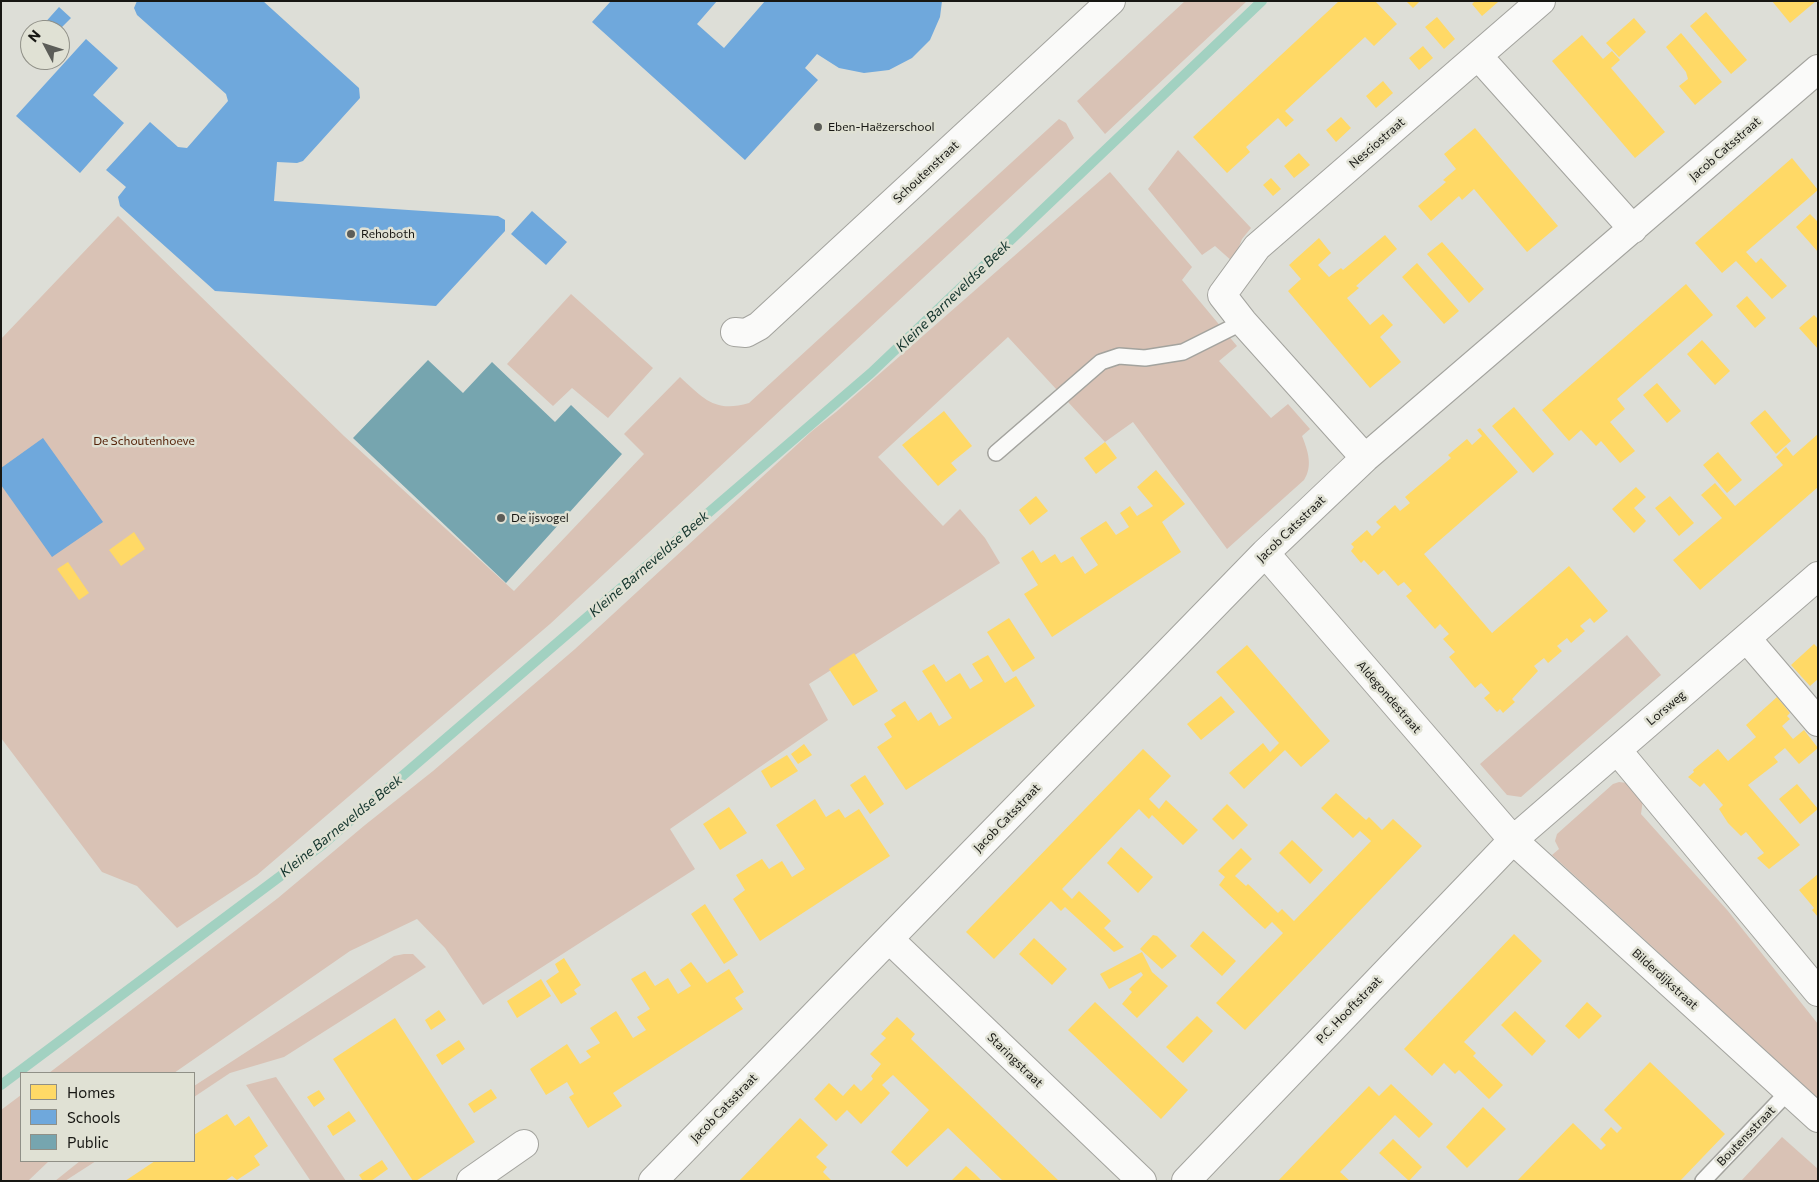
<!DOCTYPE html>
<html>
<head>
<meta charset="utf-8">
<style>
	body { margin:0 }
	#map { position:relative; width:1819px; height:1182px; overflow:hidden; background:#ddded7; font-family:Commissioner,sans-serif }
	canvas { display:block }
	.frame { position:absolute; inset:0; border:2px solid #171713; pointer-events:none }
	.legend { position:absolute; left:20px; top:1072px; width:175px; height:90px; box-sizing:border-box; background:#e0e1d4; border:1px solid #909087; margin:0; padding:6px 9px; list-style:none; font-size:15px; color:#171713 }
	.legend li { display:flex; align-items:center; gap:10px; height:25px }
	.legend b { width:25px; border:1px solid #909087 }
	.north { position:absolute; left:20px; top:20px; width:50px; height:50px; box-sizing:border-box; background:#e0e1d4; border:1px solid #909087; border-radius:50%; rotate:310deg; font-size:14px; font-weight:700; line-height:20px; text-align:center; color:#171713 }
	.north::after { content:''; display:block; margin:auto; width:18px; height:22px; background:#5c5d58; clip-path:polygon(50% 0,100% 100%,50% 72%,0 100%) }
</style>
</head>
<body>
<div id="map">
<canvas width="1819" height="1182"></canvas>
<div class="frame"></div>
<ul class="legend">
<li><b style="height:14px;background:#ffd966"></b>Homes</li>
<li><b style="height:14px;background:#6fa8dc"></b>Schools</li>
<li><b style="height:14px;background:#76a5af"></b>Public</li>
</ul>
<div class="north">N</div>
</div>
<script>
const g = document.querySelector('canvas').getContext('2d');
g.lineJoin = 'round';
function paint(path, color) { g.fillStyle = color; g.fill(path, 'evenodd'); }
function strokePath(path, color, width, dash) { g.strokeStyle = color; g.lineWidth = width; g.lineCap = dash ? 'butt' : 'round'; g.setLineDash(dash || []); g.stroke(path); }
function write(font, color, halo, rows, align = 'center') {
  g.font = font + ' Commissioner,sans-serif'; g.lineWidth = 5; g.setLineDash([]); g.textBaseline = 'middle'; g.strokeStyle = halo; g.fillStyle = color; for (const [text, x, y, turn = 0] of rows) {
    g.save(); g.translate(x, y); g.rotate((+turn || 0) * Math.PI / 180); g.textAlign = isNaN(turn) ? turn : align; if (halo) g.strokeText(text, 0, 0); g.fillText(text, 0, 0); g.restore();
  }
}
const green = new Path2D(`
	M1185,1h62l-142,133 -28,-33z
	M1059,119l7,4 8,15 -524,486 -293,251 -80,53 -40,-42 -35,-14 -101,-134v-399l117,-123 226,220 170,155 130,-137 -20,-20 56,-57c24,22 35,36 69,26z
	M1178,150l73,78 -9,11 -9,23 -18,-16 -13,9 -54,-66z
	M1110,172l82,95 -10,13 55,66 -18,15 52,57 17,-14 22,25 -8,7c6,15 11,30 2,44l-77,69 -94,-127 -28,20 -97,-105 -130,120 65,69 17,-17 25,29 15,25 -191,121 19,36 -158,109 25,40 -212,136 -38,-57 -28,-29 -67,32 -176,122h-125l229,-175 87,-73 68,-54 142,-122 237,-218 24,-19z
	M571,294l82,74 -45,50 -36,-30 -19,18 -46,-42z
	M1627,635l34,40 -140,122 -14,-2 -27,-31z
	M1619,782l8,1 16,16 -2,15 87,97 90,113v74l-266,-243 7,-6 -4,-8 2,-7 56,-50z
	M404,954h9l13,13 -142,90 -54,16 -36,24v-11l200,-130z
	M276,1077l70,104 -36,-1 -64,-95z
	M21,1095v66h28l-21,20h-27v-71z
	M1782,1137l36,32v12h-77z
	M80,1161h16l-31,20h-10z`);
const homes = new Path2D(`
	M1339,1h36l22,23 -23,22 -9,-9 -80,74 9,9 -8,7 -8,-9 -32,29 4,5 -23,21 -34,-36z
	M1406,1h14l-7,7z
	M1475,1h22l1,1 -16,14 -10,-12z
	M1772,1h44l-26,22z
	M1706,12l41,48 -16,14 -41,-48z
	M1437,17l18,22 -11,10 -19,-22z
	M1634,18l12,14 -27,25 -13,-14z
	M1681,33l41,49 -27,23 -16,-19 9,-7 -2,-7 -20,-25z
	M1582,35l21,24 9,-8 8,9 -9,8 54,64 -30,26 -83,-97z
	M1423,46l10,12 -14,12 -10,-12z
	M1383,81l10,12 -17,15 -10,-12z
	M1341,117l10,11 -15,14 -10,-12z
	M1475,128l83,98 -31,26 -53,-63 -12,11 -3,-4 -28,25 -13,-15 28,-24 -3,-2 13,-11 -12,-15z
	M1299,153l11,12 -16,13 -10,-12z
	M1792,158l26,32 -72,62 10,11 5,-5 26,28 -15,13 -36,-38 -14,12 -27,-30z
	M1271,178l10,11 -8,7 -10,-11z
	M1810,214l8,8v30l-22,-25z
	M1385,235l12,14 -41,37 3,2 -12,10 23,27 13,-11 10,11 -13,12 21,25 -31,26 -82,-97 13,-12 -12,-14 30,-27 12,15 -13,12 11,12 12,-9 2,2z
	M1442,242l42,47 -15,14 -42,-49z
	M1417,263l42,48 -15,13 -42,-47z
	M1686,284l27,31 -96,84 8,10 -15,13 25,29 -15,12 -19,-22 -5,5 -15,-16 -12,11 -27,-31z
	M1747,296l19,22 -11,10 -19,-22z
	M1814,315l4,4v30l-19,-21z
	M1702,340l28,31 -15,14 -28,-31z
	M1657,383l24,28 -14,12 -24,-28z
	M1514,407l40,47 -21,19 -41,-47z
	M1765,410l26,31 -15,13 -26,-31z
	M944,411l28,35 -21,17 6,7 -19,16 -36,-41z
	M1480,428l38,44 -94,82 68,79 77,-67 39,45 -14,12 -4,-5 -10,8 5,5 -14,12 -4,-5 -10,8 5,5 -14,12 -4,-5 -10,8 4,5 -26,28 3,3 -12,11 -3,-4 -3,3 -13,-14 6,-5 -9,-10 -6,5 -26,-31 6,-5 -12,-13 6,-5 -9,-10 -5,5 -29,-33 6,-5 -8,-9 -6,4 -14,-16 -6,5 -14,-15 -3,3 -10,-12 3,-4 -3,-3 16,-14 5,6 9,-9 -5,-5 19,-17 5,6 10,-8 -5,-6 46,-39 -3,-3 19,-16 5,6 10,-9 -5,-6z
	M1818,434v53l-118,103 -27,-30 49,-42 -21,-23 14,-12 20,23 48,-41 -7,-8 10,-10 7,9z
	M1105,442l12,16 -21,16 -12,-16z
	M1718,452l24,28 -15,13 -24,-28z
	M1156,470l29,34 -23,18 19,30 -129,85 -28,-43 14,-9 -17,-27 12,-8 8,13 14,-9 6,9 12,-7 12,18 13,-9 -18,-27 26,-17 10,14 13,-8 -9,-14 10,-7 7,10 16,-10 -16,-19z
	M1636,487l10,10 -12,11 12,13 -12,12 -22,-24z
	M1036,496l12,15 -18,14 -11,-15z
	M1670,496l24,27 -15,13 -24,-28z
	M134,532l11,17 -24,17 -12,-16z
	M68,562l21,31 -10,7 -22,-31z
	M1009,618l26,40 -22,14 -26,-40z
	M1814,644l4,4v31l-8,7 -19,-21z
	M1247,645l83,96 -29,26 -16,-17 -41,39 -15,-16 34,-30 7,9 9,-9 -63,-71z
	M854,653l24,38 -25,15 -24,-37z
	M988,655l17,28 11,-7 19,30 -129,84 -29,-43 15,-10 -8,-13 12,-8 -5,-6 14,-9 13,20 13,-9 8,14 13,-8 -30,-47 12,-7 12,18 14,-9 10,16 13,-8 -11,-17z
	M1221,696l14,16 -34,28 -14,-16z
	M1777,697l13,16 -3,3 3,3 -8,7 11,13 11,-9 14,18 -19,16 -14,-16 -11,9 4,5 -30,23 52,60 -31,24 -12,-11 7,-5 -18,-21 -5,4 -13,-13 -9,-14 4,-4 -19,-22 -4,4 -12,-10 6,-5 -1,-2 25,-21 10,12 28,-24 -10,-12z
	M804,744l8,11 -14,9 -7,-10z
	M1143,749l28,27 -22,23 10,10 7,-9 32,30 -15,15 -31,-30 -3,4 -10,-10 -77,80 10,10 7,-8 32,30 -7,7 20,19 -10,5 -49,-45 -4,4 -10,-10 -57,58 -28,-27z
	M787,755l11,16 -27,17 -10,-17z
	M865,775l19,29 -14,10 -20,-29z
	M1797,784l21,25 -18,15 -21,-25z
	M1336,793l30,27 3,-3 13,13 11,-11 29,27 -177,184 -29,-27 67,-70 -11,-11 -7,7 -16,-15 -30,-29 6,-8 -7,-6 23,-23 11,11 -17,17 11,10 2,-2 30,29 4,-4 12,12 77,-80 -11,-10 -7,7 -32,-30z
	M815,799l11,18 13,-8 6,9 14,-9 31,47 -130,85 -27,-42 12,-9 -9,-15 26,-16 7,10 13,-8 10,16 13,-8 -29,-44z
	M1227,804l21,21 -15,15 -21,-21z
	M729,807l18,26 -27,17 -17,-26z
	M1292,840l31,30 -13,14 -31,-31z
	M1121,847l32,30 -15,16 -31,-30z
	M1818,874v43l-6,-7 2,-2 -15,-18z
	M705,904l33,51 -14,9 -33,-50z
	M1203,931l33,30 -14,15 -32,-30z
	M1514,934l28,27 -78,81 12,11 -3,3 30,29 -14,14 -30,-29 -4,4 -11,-11 -12,13 -28,-27z
	M1153,935l4,1 20,20 -15,13 -22,-20z
	M1034,938l33,31 -15,16 -33,-31z
	M1142,952l10,20 16,14 -31,32 -15,-14 10,-12 -3,-3 14,-14 -2,-3 -32,17 -9,-15z
	M564,958l17,27 -7,5 3,4 -16,10 -15,-23 13,-9 -4,-8z
	M691,962l16,21 22,-14 15,23 -9,6 8,11 -130,84 9,13 -34,22 -19,-31 5,-3 -7,-12 -21,13 -16,-26 37,-25 13,20 11,-7 -5,-6 14,-8 -10,-15 26,-17 17,27 13,-8 -9,-13 13,-8 -19,-30 14,-8 10,15 13,-8 10,16 13,-8 -11,-16z
	M541,979l10,17 -34,22 -10,-17z
	M1095,1002l93,88 -27,29 -93,-89z
	M1587,1002l15,14 -23,23 -14,-13z
	M439,1010l7,10 -15,10 -6,-10z
	M1515,1011l31,30 -14,15 -31,-31z
	M1197,1016l16,15 -30,32 -17,-16z
	M897,1017l18,17 -4,5 148,142h-56l-55,-53 -41,39 -16,-15 38,-42 -36,-35 -11,10 8,8 -29,31 -14,-14 -11,11 -22,-22 15,-16 14,13 11,-12 7,7 12,-12 -2,-3 10,-12 -11,-10 16,-16 -5,-4z
	M395,1018l80,124 -59,39h-3l-80,-122z
	M459,1040l6,9 -23,16 -6,-10z
	M1650,1062l75,72 -45,47h-163l56,-58 28,27 5,-5 -6,-6 11,-12 6,6 5,-5 -18,-18z
	M1391,1084l42,40 -14,14 -24,-23 -55,57 10,9h-72l91,-95 10,10z
	M491,1089l6,9 -23,15 -6,-9z
	M319,1090l6,9 -11,8 -7,-10z
	M1483,1107l23,22 -39,39 -21,-21z
	M349,1111l7,10 -23,15 -6,-10z
	M227,1114l8,12 14,-10 19,30 -14,10 6,9 -23,15 -5,-4 -7,5h-100l30,-20h39v-26z
	M800,1118l28,27 -12,12 11,10 -4,5 9,9h-93z
	M1393,1139l29,28 -13,14 -30,-28z
	M382,1160l6,9 -17,12h-8l-4,-6z
	M966,1166l8,7 8,8h-31z`);
const schools = new Path2D(`
	M137,1h126l96,87 1,10 -57,63 -6,2 -20,-1 -3,39 224,15 7,4v11l-69,75 -221,-15 -95,-85 -2,-9 8,-10 -20,-17 44,-48 28,25 9,1 41,-47 -2,-7 -89,-79 -3,-7z
	M611,1h106l-20,23 27,24 41,-47h177l-2,16 -10,23 -18,18 -23,12 -25,3 -25,-5 -22,-14 -12,14 13,12 -73,80 -153,-138z
	M59,7l12,11 -12,12h-13l-4,-4z
	M86,39l32,29 -25,27 31,28 -44,50 -64,-57z
	M532,211l35,31 -21,23 -35,-31z
	M43,438l60,84 -51,35 -51,-72v-17z`);
const public = new Path2D(`
	M428,360l35,33 29,-31 63,60 16,-17 51,49 -116,129 -153,-145z`);
const stream = new Path2D(`
	M1,1085l321,-240 549,-472 391,-372`);
const lane = new Path2D(`
	M996,453l105,-91 18,-6 26,2 38,-6 60,-30
	M1703,1181l85,-89`);
const street = new Path2D(`
	M1478,56l155,173
	M735,332l11,1 13,-7 352,-325
	M1365,458l-122,-136 -21,-27 35,-48 284,-246
	M1265,553l248,287 305,278
	M1747,639l71,83
	M1617,750l201,242
	M889,939l253,242
	M471,1181l53,-37
	M653,1181l612,-628 100,-95 453,-389
	M1186,1181l327,-341 305,-264`);
const markers = [
	[818,127,5,"#5c5d58"],
	[351,234,5,"#5c5d58"],
	[501,518,5,"#5c5d58"]
];
const poiNames = [
	["Eben-Haëzerschool",828,127],
	["Rehoboth",361,234],
	["De ijsvogel",511,518]
];
const streetNames = [
	["Nesciostraat",1377,143,-41],
	["Jacob Catsstraat",1725,149,-41],
	["Schoutenstraat",926,172,-43],
	["Jacob Catsstraat",1291,529,-44],
	["Aldegondestraat",1389,697,49],
	["Lorsweg",1666,708,-40],
	["Jacob Catsstraat",1007,818,-46],
	["Bilderdijkstraat",1665,979,42],
	["P.C. Hooftstraat",1349,1010,-46],
	["Staringstraat",1015,1060,44],
	["Jacob Catsstraat",724,1108,-46],
	["Boutensstraat",1746,1136,-46]
];
const parkNames = [
	["De Schoutenhoeve",144,441]
];
const waterNames = [
	["Kleine Barneveldse Beek",953,296,-44],
	["Kleine Barneveldse Beek",649,564,-41],
	["Kleine Barneveldse Beek",341,826,-39]
];
paint(green, '#d9c2b5');
paint(homes, '#ffd966');
paint(schools, '#6fa8dc');
paint(public, '#76a5af');
strokePath(stream, '#a2d1c1', 10);
strokePath(lane, '#a3a39e', 18);
strokePath(street, '#a3a39e', 30);
strokePath(lane, '#fafaf9', 15);
strokePath(street, '#fafaf9', 28);
for (const [x, y, r, color] of markers) { const dot = new Path2D(); dot.arc(x, y, r, 0, 2 * Math.PI); g.fillStyle = color; g.fill(dot); strokePath(dot, '#e0e1d4', 2); }
write('12px', '#171713', '#e0e1d4', poiNames, 'left');
write('12px', '#171713', '#e0e1d4', streetNames);
write('12px', '#552309', '#e0e1d4', parkNames);
write('italic 14px', '#14352d', '#e0e1d4', waterNames);
</script>
</body>
</html>
